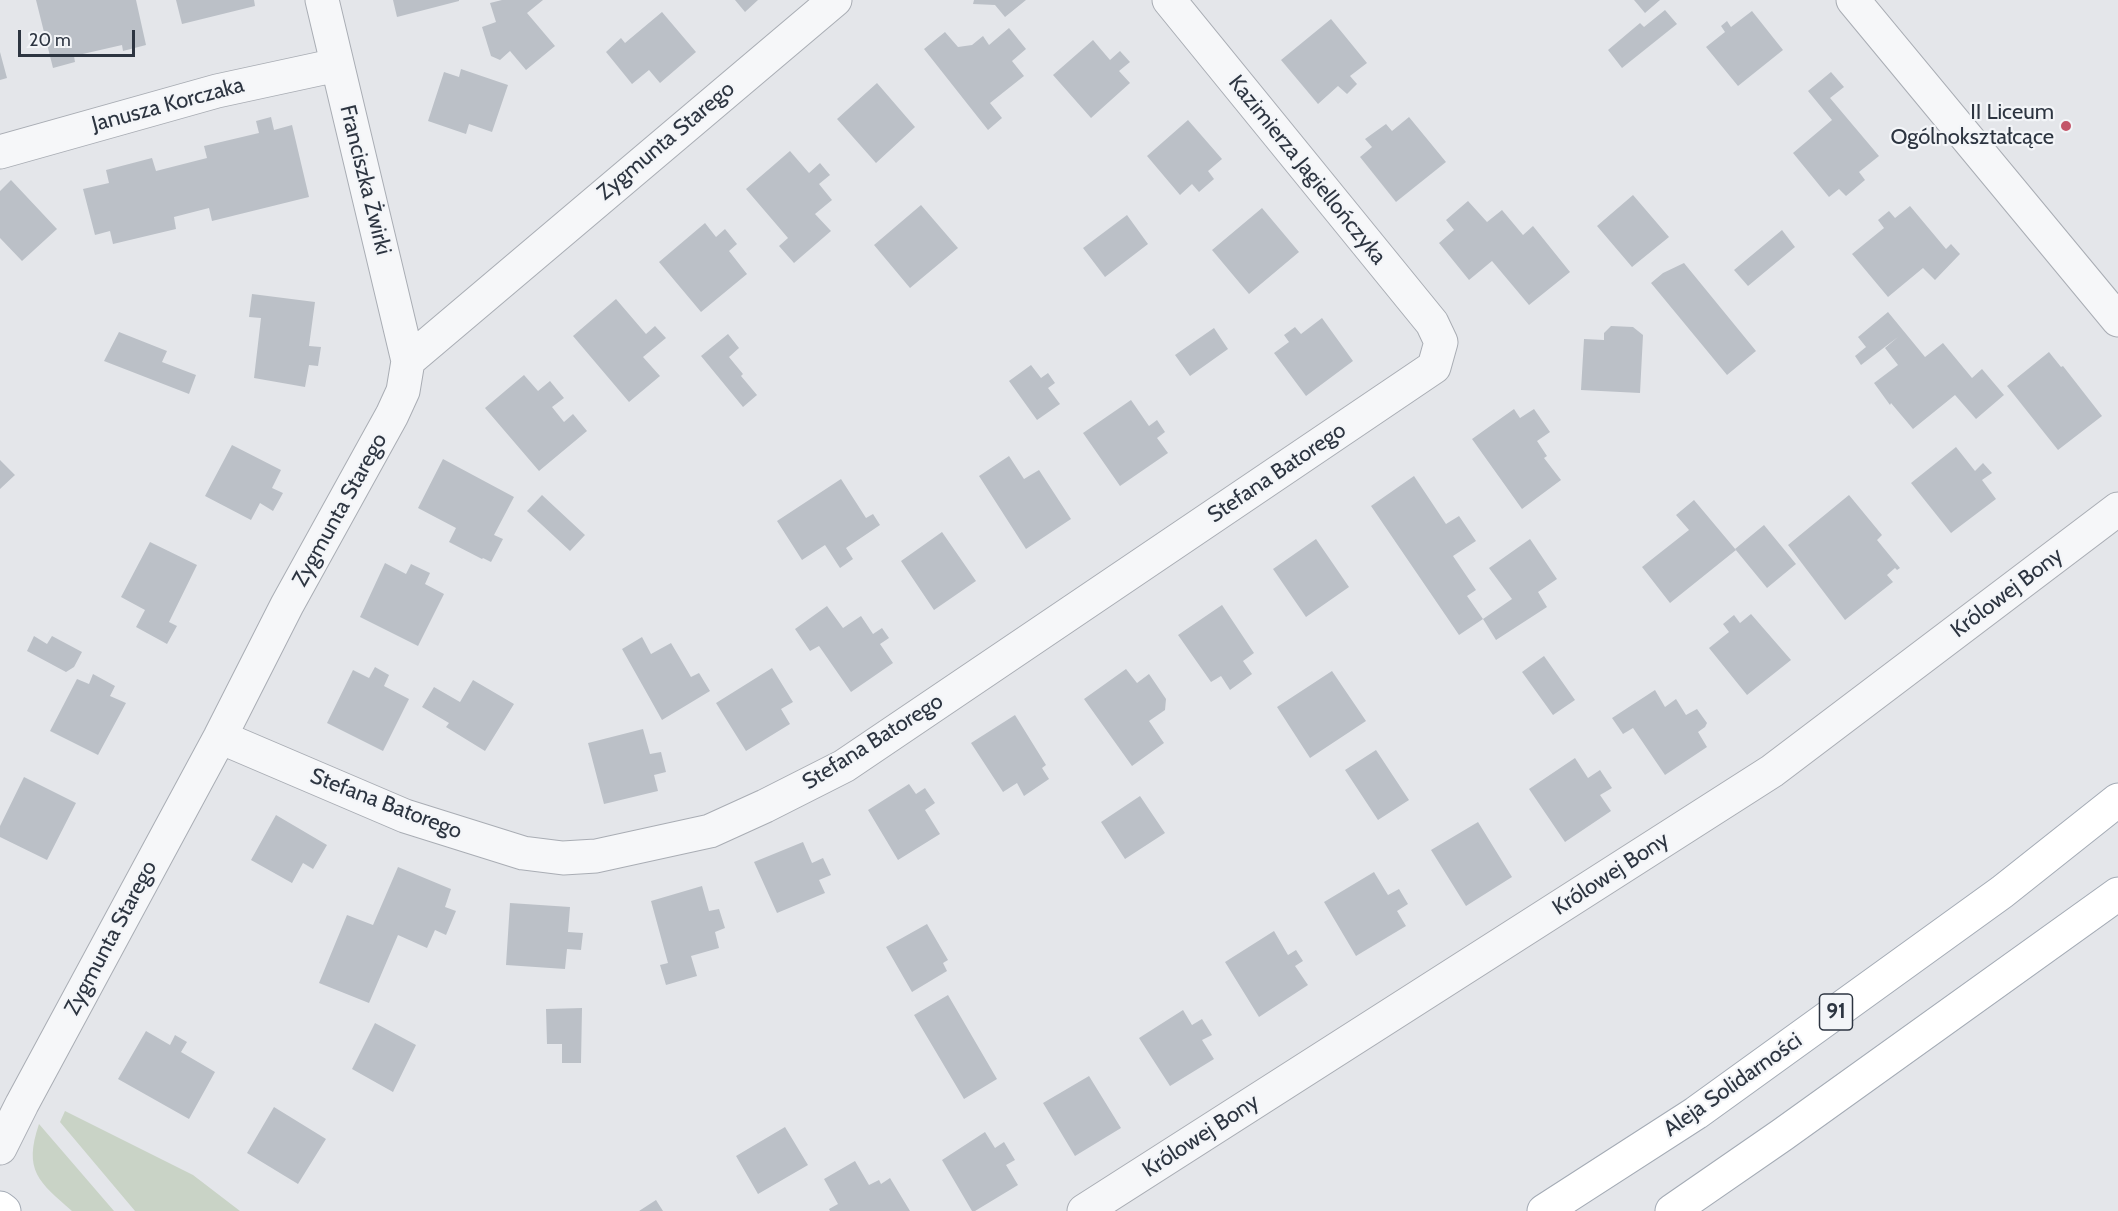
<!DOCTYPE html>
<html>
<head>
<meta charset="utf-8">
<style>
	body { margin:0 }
	#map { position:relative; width:2118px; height:1211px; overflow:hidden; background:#e4e6ea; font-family:Cabin,sans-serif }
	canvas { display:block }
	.scale { position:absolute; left:18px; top:30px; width:117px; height:27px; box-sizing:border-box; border:3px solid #2d3541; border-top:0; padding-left:8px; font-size:18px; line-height:21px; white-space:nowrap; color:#2d3541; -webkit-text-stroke:4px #f3f5f8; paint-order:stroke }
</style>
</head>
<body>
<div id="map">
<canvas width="2118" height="1211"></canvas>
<div class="scale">20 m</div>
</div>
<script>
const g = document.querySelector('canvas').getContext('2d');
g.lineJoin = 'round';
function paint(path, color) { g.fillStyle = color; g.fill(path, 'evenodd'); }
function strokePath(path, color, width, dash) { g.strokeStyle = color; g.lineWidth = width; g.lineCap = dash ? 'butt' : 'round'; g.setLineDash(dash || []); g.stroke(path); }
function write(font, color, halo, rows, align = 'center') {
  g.font = font + ' Cabin,sans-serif'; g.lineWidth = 4.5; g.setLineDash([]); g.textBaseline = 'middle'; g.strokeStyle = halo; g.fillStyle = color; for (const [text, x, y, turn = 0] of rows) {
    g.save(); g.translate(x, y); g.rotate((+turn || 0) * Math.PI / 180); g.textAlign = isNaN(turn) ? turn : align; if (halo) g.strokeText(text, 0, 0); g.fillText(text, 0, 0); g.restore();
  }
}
const green = new Path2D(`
	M65,1111l128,64 47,36h-105l-75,-89z
	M39,1124l75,87h-42c-33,-29 -49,-40 -33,-87z`);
const building = new Path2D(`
	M36,0h100l10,45 -23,6 -1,-6 -48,11 1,6 -22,6z
	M176,0h78l1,6 -73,18z
	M393,0h66v1l-62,16z
	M502,0h41l-16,13 28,33 -29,24 -16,-19 -10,9 -9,-4 -9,-29 14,-5 -6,-19z
	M735,0h23l-13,12z
	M974,0h52l-21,17 -10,-12 -22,-1z
	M1634,0h26l-15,13z
	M1665,10l12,14 -55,44 -14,-18 32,-27 4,4z
	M1752,11l31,39 -45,36 -32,-39 19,-15 -4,-6 6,-5 4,6z
	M662,12l34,40 -36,31 -11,-13 -17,14 -26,-32 15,-14 4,5z
	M1331,19l36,44 -17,13 7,8 -10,10 -9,-8 -20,18 -37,-44z
	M1009,28l17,21 -14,12 12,15 -34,27 12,15 -14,12 -64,-81 21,-17 13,15 14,-2 11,-9 6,9z
	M1093,40l17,20 10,-9 10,11 -11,9 11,12 -39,35 -38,-43z
	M0,52l7,26 -7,2z
	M461,69l47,16 -16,47 -23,-8 -3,10 -38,-13 16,-49 15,5z
	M1831,72l13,15 -14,11 49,58 -20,16 6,8 -19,16 -7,-7 -10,8 -36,-44 39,-33 -24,-29z
	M877,83l38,44 -39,36 -39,-44z
	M271,117l3,13 18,-5 17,72 -97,24 -3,-13 -35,9 2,12 -63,15 -3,-13 -15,4 -12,-46 26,-6 -3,-13 46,-12 4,13 51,-13 -3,-12 55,-13 -3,-12z
	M1409,117l37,45 -50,40 -36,-45 12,-10 -7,-8 21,-15 6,7z
	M1188,120l34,39 -14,12 6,8 -15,13 -7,-8 -12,11 -33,-39z
	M790,151l19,22 11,-10 10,12 -11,9 13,16 -17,14 16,17 -37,32 -15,-17 9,-8 -42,-49z
	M11,180l46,49 -35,32 -22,-23v-47z
	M1633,195l36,42 -37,30 -35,-41z
	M1468,201l19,21 15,-12 21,25 10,-9 37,46 -41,33 -37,-44 -23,19 -30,-37 15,-13 -8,-10z
	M921,205l37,43 -48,40 -36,-43z
	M1910,206l36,43 5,-5 9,10 -25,26 -12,-12 -35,29 -36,-43 32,-26 -6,-8 11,-9 6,7z
	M1262,208l37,44 -50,42 -37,-44z
	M1127,215l21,29 -43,33 -22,-29z
	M705,223l11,14 9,-8 12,15 -8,7 18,23 -46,38 -42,-50z
	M1782,230l13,17 -47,39 -14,-16z
	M1684,263l72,88 -29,24 -76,-92 12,-10z
	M252,294l63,8 -6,44 12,1 -3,19 -9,-1 -4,22 -51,-9 7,-60 -12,-1z
	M616,299l30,35 9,-8 11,12 -23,19 17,19 -31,26 -56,-66z
	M1888,312l37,45 18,-14 29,35 10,-9 22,26 -28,24 -21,-24 -42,34 -22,-26 -1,2 -16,-22 24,-18 -13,-17 13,-11 -37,28 -6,-9 11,-9 -8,-10z
	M1322,318l31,43 -47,35 -32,-43 15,-11 -5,-7 11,-8 6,7z
	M1611,326l22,1 10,8 -3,58 -59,-3 3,-51 20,1v-7z
	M1214,328l14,21 -38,27 -15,-21z
	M119,332l48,19 -5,11 34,13 -7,19 -85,-33z
	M728,334l11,14 -10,9 14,17 -2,2 16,19 -14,12 -42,-51z
	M2049,352l12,15 2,-1 39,50 -44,34 -51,-64z
	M1031,365l10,13 7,-5 7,10 -7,5 12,16 -23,16 -28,-39z
	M524,375l14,16 12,-10 14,17 -12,9 12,15 9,-8 14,17 -48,40 -54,-63z
	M1131,400l18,26 8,-6 8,12 -8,6 11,15 -48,33 -37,-53z
	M1514,409l6,9 14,-9 16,23 -13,9 10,15 -3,2 17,22 -39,29 -50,-70z
	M232,445l49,25 -9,18 11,5 -10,18 -13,-8 -9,17 -46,-24z
	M1956,447l19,24 8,-8 9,10 -10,7 14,19 -45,34 -40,-50z
	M1009,456l15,23 15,-9 32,49 -45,30 -47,-73z
	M443,459l71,38 -20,38 9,4 -12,23 -8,-4 -1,1 -33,-17 7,-14 -38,-20z
	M0,460l15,15 -15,14z
	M1414,476l32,48 13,-8 17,25 -23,15 23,34 -9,6 16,23 29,-20 -23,-31 41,-29 27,40 -19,13 9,15 -51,33 -13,-21 -24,16 -88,-129z
	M841,479l25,39 7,-4 7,11 -34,23 7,11 -13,9 -15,-23 -23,15 -25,-39z
	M542,495l43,40 -15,16 -43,-40z
	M1849,495l33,40 -5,5 23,28 -3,2 -2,-2 -8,7 6,7 -48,38 -57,-75z
	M1694,500l42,50 -66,53 -28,-36 47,-37 -13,-15z
	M1764,525l32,39 -29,24 -32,-39z
	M942,532l34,49 -42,29 -33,-49z
	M1316,539l33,48 -43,30 -33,-48z
	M150,542l47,23 -28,57 8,4 -10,18 -31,-17 9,-17 -24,-13z
	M385,563l21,11 5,-10 19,9 -5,11 19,10 -26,52 -58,-29z
	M1222,605l32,48 -11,8 9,13 -22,16 -9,-14 -10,6 -33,-47z
	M827,606l16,22 18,-12 12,18 9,-6 7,10 -9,6 13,19 -42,29 -32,-46 -9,5 -15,-22z
	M1751,614l40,46 -44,35 -38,-47 20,-16 -6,-8 11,-9 6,8z
	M34,636l13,8 5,-8 30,16 -8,15 -8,5 -39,-21z
	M642,637l9,17 20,-11 20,34 8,-4 11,18 -48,29 -40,-71z
	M1544,656l31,44 -22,15 -31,-43z
	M375,667l14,8 -5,11 25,13 -26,52 -56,-28 26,-53 16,8z
	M772,668l21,34 -12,7 9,15 -44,27 -30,-48z
	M1126,669l11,14 12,-9 17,25 -1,11 -16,11 15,22 -32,23 -48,-67z
	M1332,671l34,50 -56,37 -33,-51z
	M93,674l22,12 -5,10 16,7 -28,52 -48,-24 27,-52 12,5z
	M473,680l41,24 -29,47 -39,-24 3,-4 -27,-16 12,-20 26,15z
	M1655,690l10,17 11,-8 10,16 11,-6 10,14 -2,4 -7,5 9,15 -42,28 -32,-47 -10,6 -11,-16z
	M1015,715l31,50 -4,3 7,11 -25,17 -7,-13 -14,9 -32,-49z
	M643,729l7,25 11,-2 5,20 -12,3 4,16 -54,13 -16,-61z
	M1376,750l33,50 -31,20 -33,-50z
	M1575,758l13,20 12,-8 12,18 -12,7 11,16 -46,31 -36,-53z
	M24,777l52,26 -29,57 -47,-23v-11z
	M909,784l7,10 9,-6 10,15 -10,7 15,24 -42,26 -30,-50z
	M1140,796l25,37 -40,26 -24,-37z
	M276,815l51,30 -14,24 -10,-6 -11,20 -41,-23z
	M1478,822l34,55 -46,29 -35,-56z
	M803,842l9,21 11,-5 8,17 -12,5 6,13 -48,20 -23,-51z
	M398,867l53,22 -6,18 11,4 -10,24 -11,-5 -8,18 -29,-13 -29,68 -50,-20 28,-68 26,10z
	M1374,872l14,23 11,-6 9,15 -11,7 9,15 -50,30 -32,-54z
	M702,886l7,25 10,-2 6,19 -10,4 4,16 -28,8 6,20 -31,9 -6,-20 8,-2 -17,-62z
	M510,903l60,4 -2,25 15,1 -2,17 -14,-1 -2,20 -59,-4z
	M927,924l21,36 -5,3 4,8 -35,21 -26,-45z
	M1274,931l14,24 8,-5 7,11 -8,5 13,19 -49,32 -34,-55z
	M948,995l49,84 -33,20 -50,-84z
	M582,1008l-1,55h-19v-19h-15l-1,-35z
	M1183,1010l9,15 10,-6 10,16 -10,5 12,19 -44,27 -31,-48z
	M375,1023l41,22 -23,47 -41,-23z
	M146,1031l24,14 5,-10 12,7 -6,10 34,20 -26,47 -71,-40z
	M1089,1076l32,52 -46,28 -32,-53z
	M274,1107l52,32 -28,45 -51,-31z
	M785,1127l23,38 -50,29 -22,-38z
	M985,1132l10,16 9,-6 11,18 -9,5 12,20 -43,26h-3l-30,-51z
	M855,1161l14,24 10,-5 2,4 9,-6 20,33h-80l-1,-2 9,-5 -14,-25z
	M656,1200l7,11h-24z`);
const minor = new Path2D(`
	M322,0l86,361
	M1853,0l265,320
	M0,152l217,-61 120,-26
	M220,737l185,79 118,37 40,5 33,-2 114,-25 55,-25 79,-40 590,-399 7,-25 -9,-19 -263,-323
	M0,1148l22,-44 198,-367 67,-132 105,-190 11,-24 5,-30 427,-361
	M1084,1211l688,-440 346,-262`);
const primary = new Path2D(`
	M0,1208l4,3
	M1544,1211l152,-98 306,-221 116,-92
	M1672,1211l110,-76 336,-241`);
const markers = [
	[2066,126,6,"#c35569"]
];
const shields = [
	[1836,1012,33]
];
const shieldNames = [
	["91",1836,1012]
];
const streetNames = [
	["Janusza Korczaka",168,105,-15],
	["Zygmunta Starego",666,141,-40],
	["Kazimierza Jagiellończyka",1307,170,51],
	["Franciszka Żwirki",365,180,76],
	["Stefana Batorego",1277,473,-34],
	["Zygmunta Starego",340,510,-61],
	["Królowej Bony",2007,593,-37],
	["Stefana Batorego",873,742,-32],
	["Stefana Batorego",386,804,21],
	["Królowej Bony",1611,874,-33],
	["Zygmunta Starego",111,938,-62],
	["Aleja Solidarności",1733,1085,-35],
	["Królowej Bony",1201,1136,-33]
];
const poiNames = [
	["II Liceum",2054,113],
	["Ogólnokształcące",2054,138]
];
paint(green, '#c9d3c6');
paint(building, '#bbc0c7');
strokePath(minor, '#a9adb4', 35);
strokePath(primary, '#a4abb5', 35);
strokePath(minor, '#f6f7f9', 33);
strokePath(primary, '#fff', 33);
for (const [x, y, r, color] of markers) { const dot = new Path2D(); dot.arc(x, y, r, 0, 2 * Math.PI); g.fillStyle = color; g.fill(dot); strokePath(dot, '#f3f5f8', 2); }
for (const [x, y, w] of shields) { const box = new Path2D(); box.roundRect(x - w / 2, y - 18, w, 36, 4.5); g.fillStyle = '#f3f5f8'; g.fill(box); strokePath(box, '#2d3541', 1.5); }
write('bold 21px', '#2d3541', null, shieldNames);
write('22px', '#2d3541', '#f3f5f8', streetNames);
write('22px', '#2d3541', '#f3f5f8', poiNames, 'right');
</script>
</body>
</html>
